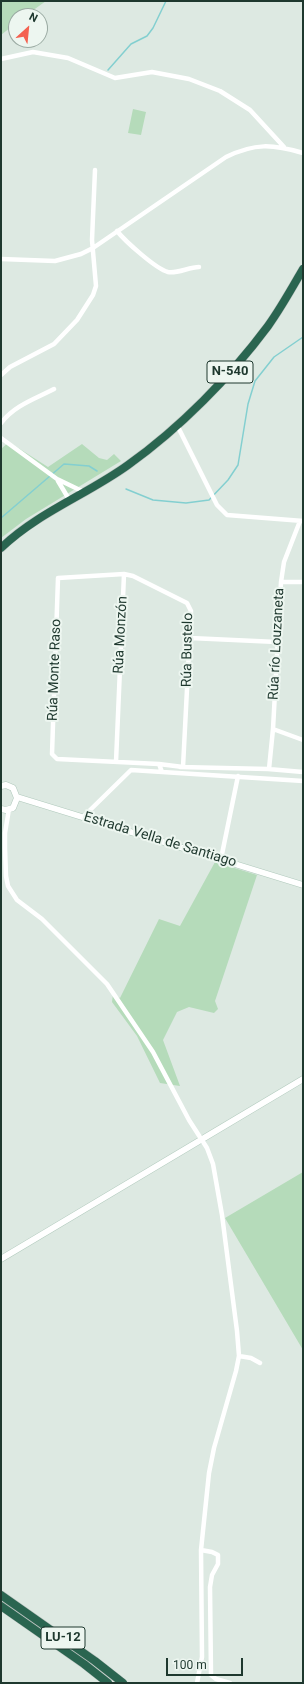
<!DOCTYPE html>
<html>
<head>
<meta charset="utf-8">
<style>
	body { margin:0 }
	#map { position:relative; width:304px; height:1684px; overflow:hidden; background:#dde9e2; font-family:Roboto,sans-serif }
	canvas { display:block }
	.frame { position:absolute; inset:0; border:2px solid #1e382e; pointer-events:none }
	.north { position:absolute; left:8px; top:8px; width:40px; height:40px; box-sizing:border-box; background:#edf6f0; border:1px solid #9aaaa2; border-radius:50%; rotate:27deg; font-size:11px; font-weight:700; line-height:16px; text-align:center; color:#1e382e }
	.north::after { content:''; display:block; margin:auto; width:14px; height:18px; background:#f46150; clip-path:polygon(50% 0,100% 100%,50% 72%,0 100%) }
	.scale { position:absolute; left:166px; top:1658px; width:77px; height:18px; box-sizing:border-box; border:2px solid #1e382e; border-top:0; padding-left:5px; font-size:12px; line-height:14px; white-space:nowrap; color:#1e382e; -webkit-text-stroke:3px #edf6f0; paint-order:stroke }
</style>
</head>
<body>
<div id="map">
<canvas width="304" height="1684"></canvas>
<div class="frame"></div>
<div class="north">N</div>
<div class="scale">100 m</div>
</div>
<script>
const g = document.querySelector('canvas').getContext('2d');
g.lineJoin = 'round';
function paint(path, color) { g.fillStyle = color; g.fill(path, 'evenodd'); }
function strokePath(path, color, width, dash) { g.strokeStyle = color; g.lineWidth = width; g.lineCap = dash ? 'butt' : 'round'; g.setLineDash(dash || []); g.stroke(path); }
function write(font, color, halo, rows, align = 'center') {
  g.font = font + ' Roboto,sans-serif'; g.lineWidth = 4; g.setLineDash([]); g.textBaseline = 'middle'; g.strokeStyle = halo; g.fillStyle = color; for (const [text, x, y, turn = 0] of rows) {
    g.save(); g.translate(x, y); g.rotate((+turn || 0) * Math.PI / 180); g.textAlign = isNaN(turn) ? turn : align; if (halo) g.strokeText(text, 0, 0); g.fillText(text, 0, 0); g.restore();
  }
}
const green = new Path2D(`
	M1,1h45l-21,15h-9v7l-15,12z
	M133,109l13,3 -5,23 -13,-2z
	M9,442l39,25 34,-23 17,14 8,2 7,-6 7,7 -95,58 -25,19v-89z
	M215,862l42,13 -42,126 3,8 -4,4 -25,-6 -12,5 -14,28 17,46 -20,-3 -23,-47 -25,-34 1,-8 7,4 39,-79 21,7z
	M303,1172v178l-78,-132z`);
const stream = new Path2D(`
	M108,70l23,-26 16,-8 6,-8 13,-27
	M126,489l27,11 33,3 23,-3 19,-20 10,-15 10,-61 7,-23 19,-24 29,-20
	M1,518l63,-54 25,2 8,5`);
const street = new Path2D(`
	M1,59l32,-7 35,6 47,20 37,-6 37,7 31,12 30,19 34,37
	M117,231c8,10 39,38 51,41 9,2 21,-5 31,-5
	M1,259l54,2 26,-7 12,-6 133,-91c29,-14 46,-13 77,-4
	M1,375l9,-8 44,-23 23,-24 16,-25 3,-9 -4,-46 3,-70
	M1,423c14,-18 34,-24 53,-34
	M177,425l40,80 10,10 76,6
	M1,438l56,41 27,13
	M58,481l12,20
	M281,582h22
	M190,638l87,4
	M273,729l30,11
	M116,762l8,-188
	M159,764l24,3 8,-156 -4,-8 -54,-27 -9,-2 -66,4 -6,176 5,5 102,5 3,8
	M180,767l88,2 35,3
	M269,769l4,-40 8,-147 3,-20 16,-41
	M9,809l-4,24v15l1,28 2,10 9,14 25,19 65,65 46,68 36,68 18,28 6,16 9,51 15,116 2,25 -3,15 -22,77 -5,25 -8,77 1,107 -5,26
	M84,816l47,-46 172,11
	M221,859l17,-83
	M239,1356l12,2 9,5
	M201,1550l11,2 6,3v9l-6,11 -2,12 1,88 5,4 14,4`);
const secondary = new Path2D(`
	M1,786l5,-1 7,3 4,10 -4,10 -7,2 -5,-1
	M17,797l286,88
	M1,1259l302,-180`);
const highway = new Path2D(`
	M1,548c36,-35 87,-54 127,-83 52,-37 102,-88 140,-139 13,-18 24,-38 35,-57
	M1,1595l94,66 28,22
	M1,1606l83,58 24,19`);
const shields = [
	[230,372,46],
	[63,1638,44]
];
const shieldNames = [
	["N-540",230,372],
	["LU-12",63,1638]
];
const streetNames = [
	["Rúa Monzón",121,635,-87],
	["Rúa río Louzaneta",277,644,-87],
	["Rúa Bustelo",188,650,-89],
	["Rúa Monte Raso",55,670,-88],
	["Estrada Vella de Santiago",160,840,17]
];
paint(green, '#b5dbba');
strokePath(stream, '#83cfd0', 1.5);
strokePath(secondary, '#b0c9bc', 7);
strokePath(highway, '#bcc3c0', 9);
strokePath(street, '#fff', 4.5);
strokePath(secondary, '#fff', 6);
strokePath(highway, '#2a6550', 8);
for (const [x, y, w] of shields) { const box = new Path2D(); box.roundRect(x - w / 2, y - 11, w, 22, 3); g.fillStyle = '#edf6f0'; g.fill(box); strokePath(box, '#1e382e', 1); }
write('bold 13px', '#1e382e', null, shieldNames);
write('14px', '#1e382e', '#edf6f0', streetNames);
</script>
</body>
</html>
